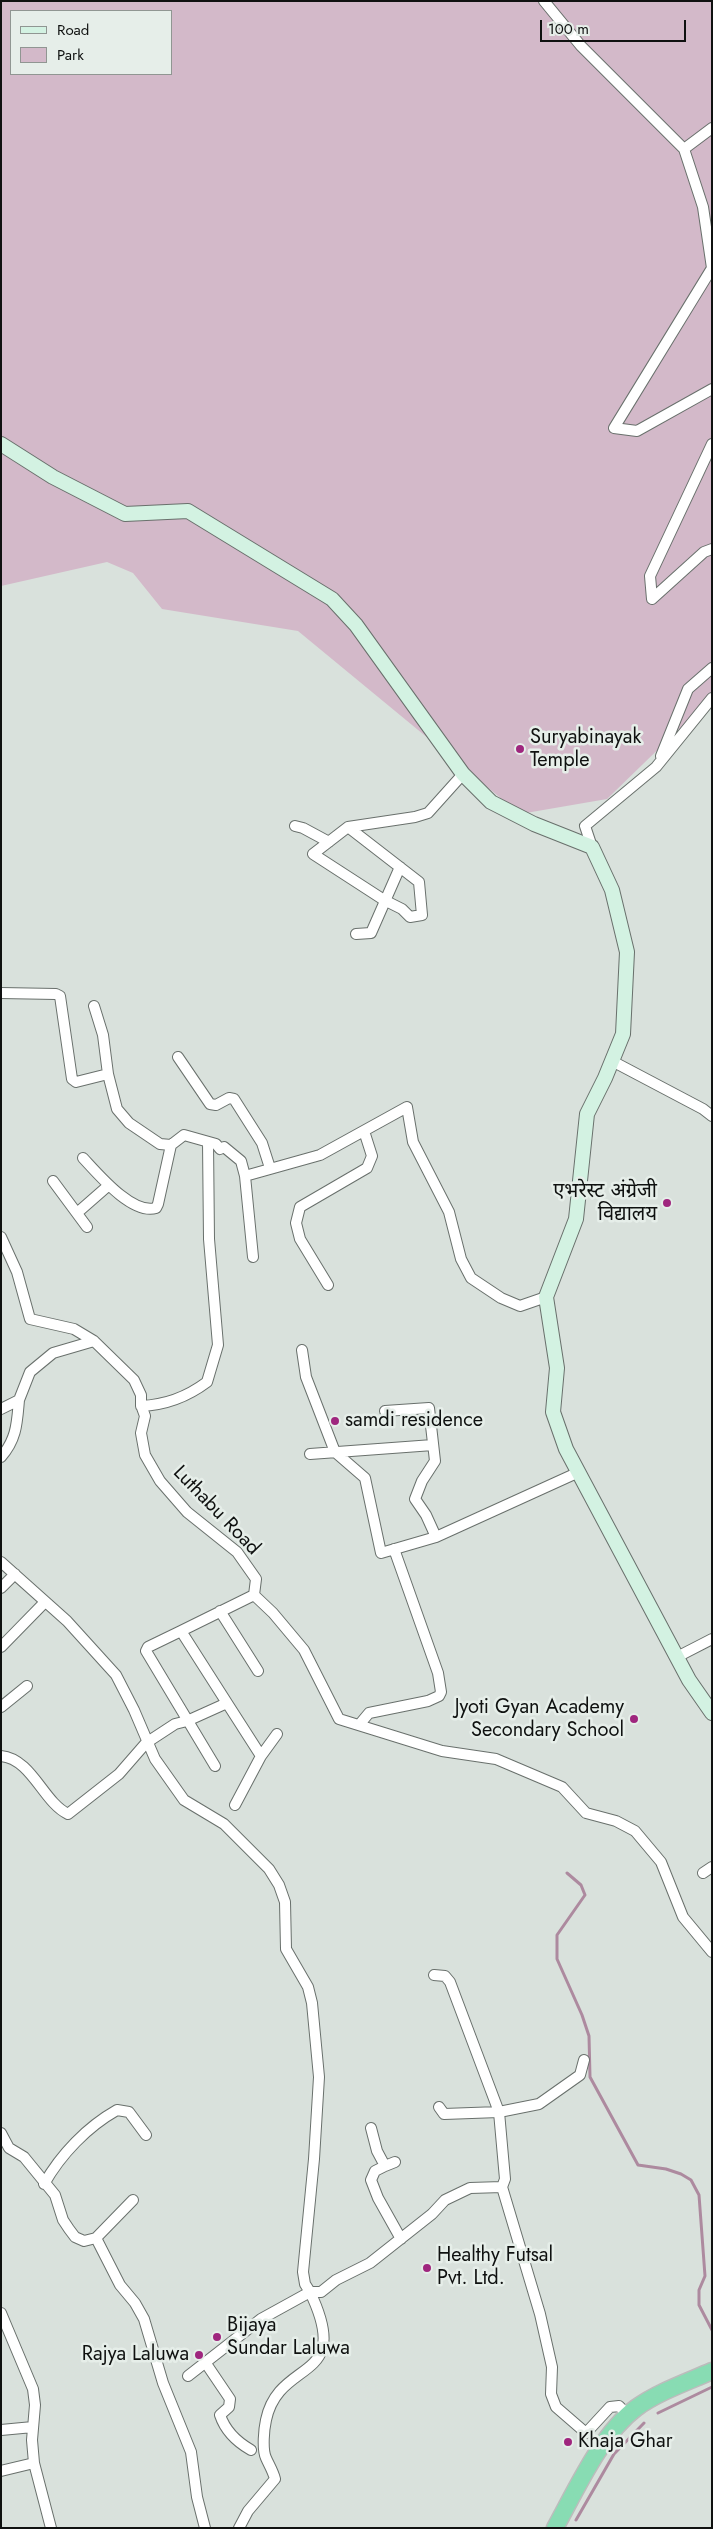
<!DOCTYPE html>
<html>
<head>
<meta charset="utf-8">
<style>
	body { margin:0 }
	#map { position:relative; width:713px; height:2529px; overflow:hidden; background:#d9e1dc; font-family:Jost,sans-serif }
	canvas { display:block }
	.frame { position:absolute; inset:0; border:2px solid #0f1110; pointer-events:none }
	.legend { position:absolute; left:10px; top:10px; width:162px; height:65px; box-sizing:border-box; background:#e6eee9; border:1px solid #909692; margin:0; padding:6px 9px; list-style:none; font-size:15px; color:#0f1110 }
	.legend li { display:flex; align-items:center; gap:10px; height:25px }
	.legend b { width:25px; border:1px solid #909692 }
	.scale { position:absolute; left:540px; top:20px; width:146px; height:22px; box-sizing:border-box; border:2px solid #0f1110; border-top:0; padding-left:6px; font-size:15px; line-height:18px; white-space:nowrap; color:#0f1110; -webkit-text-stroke:4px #e6eee9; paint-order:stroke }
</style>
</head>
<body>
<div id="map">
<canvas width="713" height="2529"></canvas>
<div class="frame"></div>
<ul class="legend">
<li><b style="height:6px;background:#d3f2e2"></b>Road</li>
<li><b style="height:14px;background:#d3b9c9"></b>Park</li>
</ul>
<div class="scale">100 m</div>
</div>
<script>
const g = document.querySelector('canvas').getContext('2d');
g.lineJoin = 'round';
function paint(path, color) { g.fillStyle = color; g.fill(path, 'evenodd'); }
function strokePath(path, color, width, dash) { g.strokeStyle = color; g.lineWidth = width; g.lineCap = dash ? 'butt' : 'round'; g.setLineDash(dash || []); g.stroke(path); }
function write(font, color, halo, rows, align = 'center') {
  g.font = font + ' Jost,"Noto Sans Devanagari",sans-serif'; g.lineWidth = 5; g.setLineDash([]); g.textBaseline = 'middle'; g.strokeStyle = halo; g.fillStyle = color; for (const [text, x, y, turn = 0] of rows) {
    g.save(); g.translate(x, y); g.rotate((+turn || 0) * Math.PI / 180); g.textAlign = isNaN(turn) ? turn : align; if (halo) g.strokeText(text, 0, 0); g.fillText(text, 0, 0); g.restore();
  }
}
const green = new Path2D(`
	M1,1h711v696l-105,102 -87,15 -222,-183 -136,-22 -29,-36 -26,-11 -106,24zM11,11h160v63h-160z`);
const stream = new Path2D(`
	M567,1873l14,12 4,10 -28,40v24l25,56 7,21 1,41 48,88 28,4 15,5 10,6 8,15 6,81 -6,14v15l13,25
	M658,2413l54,-26
	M576,2520l38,-66 30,-31`);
const minor = new Path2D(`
	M544,1l37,45 103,103 19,58 9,61 -98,160 23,3 75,-42
	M684,149l28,-21
	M712,444l-62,132 2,23 52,-47 8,-3
	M661,756l27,-67 24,-21
	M295,826l8,2 26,14
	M348,827l71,55 3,33 -12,2 -8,-8 -18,-9 -71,-46 35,-27 67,-10 13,-4 35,-39
	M592,847l-7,-21 71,-59 56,-69
	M356,934l15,-1 29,-66
	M1,993l55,1 4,2 12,83 4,3 32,-8
	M94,1006l9,29 5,39 9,35 12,14 31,21 11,1 13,-10 32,9 4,5 4,-2 17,14 4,15 8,81
	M178,1057l32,47 6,1 13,-7 5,1 28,44 8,25
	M612,1061l91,48 9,7
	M83,1158c15,16 49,57 73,50l2,-4 13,-59
	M245,1176l75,-21 87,-48 6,35 36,70 12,47 10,19 30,20 19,8 26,-9
	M53,1181l34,46
	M77,1213l32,-28
	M1,1237l16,35 13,47 44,10 20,12 40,39 7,15v10l4,11 -4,17 4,22 15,26 27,31 50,40 19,27 -2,16 19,18 31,37 35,69 103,32 54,8 66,28 24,26 30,8 19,10 26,31 22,55 29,35
	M328,1285l-28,-46 -4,-16 4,-16 67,-39 5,-12 -8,-25
	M302,1350l4,27 29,75 30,26 16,75 55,-16 143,-65
	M141,1406c25,-1 46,-9 66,-24l11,-37 -9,-106 -1,-97
	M1,1409l18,-9 11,-28 23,-19 41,-12
	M385,1411l44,-3 6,53 -13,20 -7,18 11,16 10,22
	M310,1454l123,-9
	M1,1457c16,-18 16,-35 18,-57
	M1,1562l66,59 49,54 18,35 21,49 29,41 40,24 45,45 10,16 6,17 1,47 22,38 4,16 7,74 -5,82 -11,113 2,12 5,8h11l15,-12 34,-17 62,-49 13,-14 25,-12 32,-1 38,127 12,53 -1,27 5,13 30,26 24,-26 9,-1 9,9
	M1,1588l14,-14
	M220,1611l38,60
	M181,1631l-33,16 -2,4 69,115
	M1,1647l44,-45
	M677,1657l35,-18
	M227,1703l34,53
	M1,1707l26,-21
	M359,1725l10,-12 59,-12 11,-5 2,-4 -3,-19 -44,-124
	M1,1756c31,3 42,46 67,58l51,-40 27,-31 29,-19 12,-3 40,-18 -46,-72 73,-36
	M235,1805l26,-49 16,-22
	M703,1873l9,-6
	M434,1975l11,1 5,6 49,130 6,67 -3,8
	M439,2107l5,7 55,-2 40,-8 41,-29 4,-15
	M371,2128l6,23 8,15 -10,5 -4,9 7,18 23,41
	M1,2133l8,15 15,9 31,38 8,25 6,9 6,8 9,4 12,-3 37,-38
	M385,2166l10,-4
	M44,2184c17,-30 43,-57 73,-74l12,2 17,23
	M96,2238l24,47 15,18 9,16 19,64 28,69 6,45 8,31
	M1,2313l32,76 2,16 -3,35 2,23 17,65
	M205,2362l25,37 -1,8 -9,8c5,15 17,27 31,35
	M188,2376l73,-57 49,-27c44,92 -31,65 -44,128 -2,9 -4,29 0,38 3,7 7,13 9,21l-27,32 -9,17
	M1,2430l32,-3
	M1,2471l33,-8`);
const secondary = new Path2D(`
	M1,444l52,33 72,37 63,-3 144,88 24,26 107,149 28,28 43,22 58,23 20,43 15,62 -4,82 -18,44 -18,36 -11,105 -30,78 11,71 -4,44 13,37 123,231 23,33`);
const trunk = new Path2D(`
	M555,2528c21,-38 46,-94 81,-120 22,-16 51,-26 76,-37`);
const markers = [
	[520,749,5,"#9f267e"],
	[667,1203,5,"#9f267e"],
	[335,1421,5,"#9f267e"],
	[634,1719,5,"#9f267e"],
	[427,2268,5,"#9f267e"],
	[217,2337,5,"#9f267e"],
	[199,2355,5,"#9f267e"],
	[568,2442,5,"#9f267e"]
];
const poiNames = [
	["Suryabinayak",530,738],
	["Temple",530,761],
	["एभरेस्ट अंग्रेजी",657,1192,"right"],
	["विद्यालय",657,1215,"right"],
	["samdi residence",345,1421],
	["Jyoti Gyan Academy",624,1708,"right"],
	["Secondary School",624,1731,"right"],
	["Healthy Futsal",437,2256],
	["Pvt. Ltd.",437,2279],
	["Bijaya",227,2326],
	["Sundar Laluwa",227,2349],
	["Rajya Laluwa",189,2355,"right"],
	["Khaja Ghar",578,2442]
];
const streetNames = [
	["Luthabu Road",216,1511,46]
];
paint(green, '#d3b9c9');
strokePath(stream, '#ad8a9f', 3);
strokePath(minor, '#69706c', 12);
strokePath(secondary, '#69706c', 16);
strokePath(trunk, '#bcbcbc', 19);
strokePath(minor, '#fff', 10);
strokePath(secondary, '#d3f2e2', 14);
strokePath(trunk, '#88dcb3', 16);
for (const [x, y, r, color] of markers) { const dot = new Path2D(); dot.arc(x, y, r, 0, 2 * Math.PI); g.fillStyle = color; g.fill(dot); strokePath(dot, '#e6eee9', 2); }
write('20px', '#0f1110', '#e6eee9', poiNames, 'left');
write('20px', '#0f1110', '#e6eee9', streetNames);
</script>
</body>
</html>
